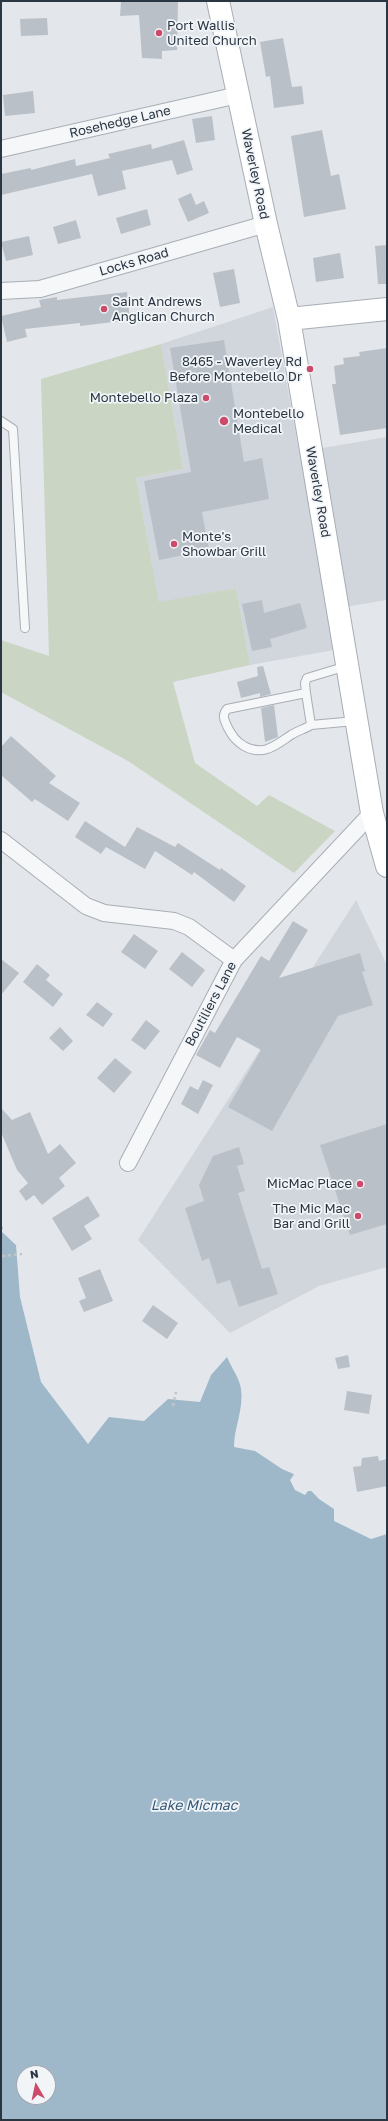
<!DOCTYPE html>
<html>
<head>
<meta charset="utf-8">
<style>
	body { margin:0 }
	#map { position:relative; width:388px; height:2121px; overflow:hidden; background:#e3e7eb; font-family:"Golos Text",sans-serif }
	canvas { display:block }
	.frame { position:absolute; inset:0; border:2px solid #2b3643; pointer-events:none }
	.north { position:absolute; left:16px; top:2065px; width:40px; height:40px; box-sizing:border-box; background:#f2f5f8; border:1px solid #a2a9b0; border-radius:50%; rotate:351deg; font-size:11px; font-weight:700; line-height:16px; text-align:center; color:#2b3643 }
	.north::after { content:''; display:block; margin:auto; width:14px; height:18px; background:#cd4a6a; clip-path:polygon(50% 0,100% 100%,50% 72%,0 100%) }
</style>
</head>
<body>
<div id="map">
<canvas width="388" height="2121"></canvas>
<div class="frame"></div>
<div class="north">N</div>
</div>
<script>
const g = document.querySelector('canvas').getContext('2d');
g.lineJoin = 'round';
function paint(path, color) { g.fillStyle = color; g.fill(path, 'evenodd'); }
function strokePath(path, color, width, dash) { g.strokeStyle = color; g.lineWidth = width; g.lineCap = dash ? 'butt' : 'round'; g.setLineDash(dash || []); g.stroke(path); }
function write(font, color, halo, rows, align = 'center') {
  g.font = font + ' "Golos Text",sans-serif'; g.lineWidth = 3.5; g.setLineDash([]); g.textBaseline = 'middle'; g.strokeStyle = halo; g.fillStyle = color; for (const [text, x, y, turn = 0] of rows) {
    g.save(); g.translate(x, y); g.rotate((+turn || 0) * Math.PI / 180); g.textAlign = isNaN(turn) ? turn : align; if (halo) g.strokeText(text, 0, 0); g.fillText(text, 0, 0); g.restore();
  }
}
const built = new Path2D(`
	M273,307l26,145 88,-15v163l-60,10 7,40 -84,15 -14,-77 -77,15 -23,-125 47,-9 -22,-125z
	M356,900l31,65v302l-68,19 -89,47 -92,-93z`);
const green = new Path2D(`
	M161,344l22,125 -47,9 23,124 77,-14 14,77 -77,17 22,81 62,43 12,-11 66,36 -41,42 -166,-112 -127,-69v-52l48,16 -8,-277z`);
const water = new Path2D(`
	M1,1231l15,14 4,52 21,85 47,62 21,-27 35,4 24,-22 32,3 11,-27 16,-18c4,10 13,22 14,32 3,20 -7,38 -7,58l21,4 27,18 14,6 23,24 15,10v12l37,18 16,-5v586h-386zM24,2073h24v24h-24z`);
const pier = new Path2D(`
	M295,1473l17,18h-4l-3,4 -10,-5 -5,-10z`);
const building = new Path2D(`
	M121,1h57l-1,49 -15,1v8l-20,-1 -3,-43 -19,1z
	M47,18l1,17 -27,1 -1,-17z
	M283,38l9,49 10,-1 2,18 -30,4 -4,-32 -4,1 -6,-35z
	M33,91l2,22 -30,3 -2,-21z
	M212,116l3,24 -19,3 -4,-24z
	M322,130l9,46 8,-2 7,35 -42,8 -13,-81z
	M184,140l9,30 -16,5 -5,-15 -50,11 4,18 -28,7 -6,-22 -91,21v-21l30,-6v2l44,-11 1,7 34,-8 -2,-4 43,-10 1,5z
	M191,193l5,12 8,-4 5,12 -21,9 -10,-23z
	M147,209l4,16 -30,9 -5,-16z
	M76,220l5,18 -23,6 -5,-17z
	M29,236l4,19 -27,6 -5,-19z
	M387,245v39h-9l-3,-38z
	M340,253l4,25 -28,4 -3,-24z
	M234,269l6,34 -20,4 -7,-34z
	M127,292l3,28 -50,6v-3l-55,6 2,8 -20,5 -6,-26 40,-9 -2,-7 18,-3v3z
	M224,340l20,122 18,-4 7,41 -67,13 7,38 -50,10 -15,-79 47,-9 -21,-124z
	M387,348v80l-47,7 -8,-51h4l-2,-18 10,-2 -1,-6 17,-2 -1,-4z
	M262,600l2,13 36,-10 7,25 -37,11 2,8 -20,4 -10,-47z
	M263,666l8,28 -11,3v-4l-19,5 -4,-16 21,-6 -1,-9z
	M274,705l4,32 -13,5 -4,-34z
	M11,736l45,40 -7,7 31,20 -12,18 -33,-22 -3,3 -31,-27v-28z
	M85,821l40,26 12,-20 38,20 3,-4 42,27 1,-2 25,18 -12,16 -40,-30 -2,3 -37,-24 -10,18 -39,-22 -5,7 -26,-17z
	M293,921l15,9 -29,48 81,-25 5,18 -3,1 11,33 -35,11 -66,115 -44,-24 33,-57 -24,-13 -17,31 -24,-13 14,-25 5,3 46,-77 8,5z
	M134,934l24,17 -13,18 -24,-17z
	M182,952l23,18 -13,17 -23,-18z
	M1,959l18,14 -18,22z
	M37,964l13,11 -4,5 17,14 -10,13 -30,-25z
	M97,1002l16,12 -10,13 -17,-12z
	M146,1020l14,11 -15,19 -14,-10z
	M60,1027l13,14 -10,10 -14,-13z
	M115,1058l17,14 -18,21 -17,-15z
	M203,1080l10,5 -15,29 -17,-10 9,-18 8,4z
	M1,1108l11,12 18,-8 18,42 12,-10 16,19 -17,15 6,8 -23,19 -8,-10 -8,6 -7,-10 9,-8 -11,-13 -16,-38z
	M387,1124v100l-37,11 -30,-90z
	M239,1147l5,17 -7,2 8,25 -7,2 24,76 7,-2 9,27 -39,13 -9,-27 -13,4 -8,-26 -7,3 -17,-53 19,-7 -5,-16 14,-29z
	M88,1196l12,20 -16,10 8,13 -20,12 -20,-33z
	M100,1269l13,32 -29,11 -5,-11 7,-3 -8,-20z
	M153,1305l25,18 -11,16 -25,-18z
	M348,1355l2,12 -12,2 -3,-11z
	M347,1391l25,4 -3,19 -25,-4z
	M378,1456l1,5 8,-2v27l-30,6 -4,-25 8,-1 1,-8z`);
const path = new Path2D(`
	M1,1228h2
	M2,1256l20,-2
	M173,1406l3,-14`);
const lane = new Path2D(`
	M1,421l12,8 12,199
	M306,693l5,32 44,-4
	M311,725c-6,4 -14,6 -20,10 -15,10 -28,22 -47,11 -8,-5 -11,-9 -16,-18 -3,-7 -7,-12 -1,-19l79,-16 -1,-10 2,-5 40,-12`);
const street = new Path2D(`
	M1,149l237,-54
	M1,291l39,-2 226,-65
	M1,840l85,66 18,7 70,8 15,6 45,33
	M128,1163l106,-203 138,-147`);
const secondary = new Path2D(`
	M218,1l48,223 23,95 83,494 15,53
	M289,319l98,-10`);
const markers = [
	[159,33,4,"#cd4a6a"],
	[104,309,4,"#cd4a6a"],
	[310,369,4,"#cd4a6a"],
	[206,398,4,"#cd4a6a"],
	[224,421,5,"#cd4a6a"],
	[174,544,4,"#cd4a6a"],
	[360,1184,4,"#cd4a6a"],
	[358,1216,4,"#cd4a6a"]
];
const poiNames = [
	["Port Wallis",167,26],
	["United Church",167,41],
	["Saint Andrews",112,302],
	["Anglican Church",112,317],
	["8465 - Waverley Rd",302,362,"right"],
	["Before Montebello Dr",302,377,"right"],
	["Montebello Plaza",198,398,"right"],
	["Montebello",233,414],
	["Medical",233,429],
	["Monte's",182,537],
	["Showbar Grill",182,552],
	["MicMac Place",352,1184,"right"],
	["The Mic Mac",350,1209,"right"],
	["Bar and Grill",350,1224,"right"]
];
const streetNames = [
	["Rosehedge Lane",120,122,-13],
	["Waverley Road",255,174,78],
	["Locks Road",134,262,-16],
	["Waverley Road",318,492,80],
	["Boutiliers Lane",211,1004,-62]
];
const waterNames = [
	["Lake Micmac",194,1806]
];
paint(built, '#d1d6dd');
paint(green, '#cad5c4');
paint(water, '#9eb8ca');
paint(pier, '#e3e7eb');
paint(building, '#bac0c8');
strokePath(lane, '#a8aeb5', 10);
strokePath(street, '#a8aeb5', 18);
strokePath(secondary, '#a8aeb5', 24);
strokePath(path, '#c1c5ca', 2.5, [3, 3]);
strokePath(lane, '#f6f7f9', 8);
strokePath(street, '#f6f7f9', 16);
strokePath(secondary, '#fff', 22);
for (const [x, y, r, color] of markers) { const dot = new Path2D(); dot.arc(x, y, r, 0, 2 * Math.PI); g.fillStyle = color; g.fill(dot); strokePath(dot, '#f2f5f8', 1.5); }
write('13px', '#2b3643', '#f2f5f8', poiNames, 'left');
write('13px', '#2b3643', '#f2f5f8', streetNames);
write('italic 14px', '#355877', '#f2f5f8', waterNames);
</script>
</body>
</html>
